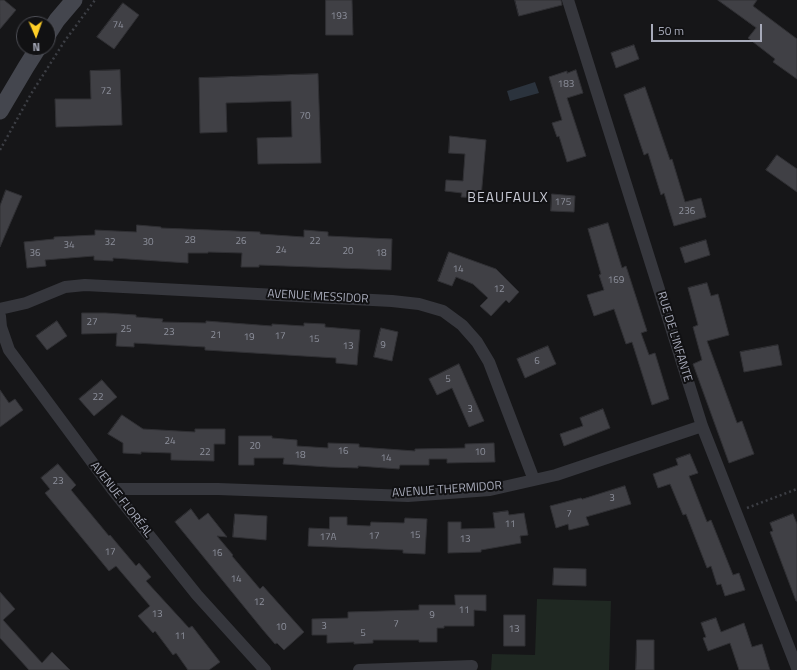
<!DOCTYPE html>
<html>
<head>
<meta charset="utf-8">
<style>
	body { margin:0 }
	#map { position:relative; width:797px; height:670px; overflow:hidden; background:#161618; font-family:"Titillium Web",sans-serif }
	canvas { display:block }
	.north { position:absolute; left:16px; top:16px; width:40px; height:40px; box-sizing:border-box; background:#111113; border:1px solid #4d4e55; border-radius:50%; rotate:178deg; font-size:11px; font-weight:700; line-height:16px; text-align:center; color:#a7aab9 }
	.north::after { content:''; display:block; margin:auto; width:14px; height:18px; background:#ffcf27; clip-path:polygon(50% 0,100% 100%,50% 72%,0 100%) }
	.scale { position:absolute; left:651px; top:24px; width:111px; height:18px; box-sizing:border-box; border:2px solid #a7aab9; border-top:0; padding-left:5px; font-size:12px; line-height:14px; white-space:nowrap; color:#a7aab9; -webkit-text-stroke:3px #111113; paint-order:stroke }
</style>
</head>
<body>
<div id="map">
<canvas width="797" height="670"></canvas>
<div class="north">N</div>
<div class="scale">50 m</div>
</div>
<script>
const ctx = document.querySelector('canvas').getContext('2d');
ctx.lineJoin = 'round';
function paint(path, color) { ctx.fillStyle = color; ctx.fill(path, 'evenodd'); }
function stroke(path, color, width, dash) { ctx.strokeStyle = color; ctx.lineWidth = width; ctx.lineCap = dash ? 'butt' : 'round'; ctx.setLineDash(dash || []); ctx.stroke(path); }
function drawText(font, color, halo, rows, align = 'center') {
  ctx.font = font + ' "Titillium Web",sans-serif'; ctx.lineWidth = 4; ctx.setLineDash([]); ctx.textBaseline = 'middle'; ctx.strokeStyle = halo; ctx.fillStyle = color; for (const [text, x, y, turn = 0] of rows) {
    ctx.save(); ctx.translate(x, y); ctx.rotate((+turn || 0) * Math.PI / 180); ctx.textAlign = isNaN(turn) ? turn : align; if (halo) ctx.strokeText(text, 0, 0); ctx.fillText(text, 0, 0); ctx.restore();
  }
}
paint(new Path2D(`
	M537,599l74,2 -2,69h-118l1,-16 43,1z`), '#1f2822');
paint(new Path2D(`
	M535,82l4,11 -29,8 -3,-10z`), '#2b333d');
const building = new Path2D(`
	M0,0h4l12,10 -16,19z
	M326,0h26l1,35h-27z
	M515,0h46l1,5 -43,11z
	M718,0h39l-4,6 44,33v40l-24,-17 2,-3 -27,-21 8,-10z
	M123,3l16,12 -25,34 -17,-12z
	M634,45l5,14 -23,9 -5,-15z
	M120,70l2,55 -66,2 -1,-28h36l-1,-28z
	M576,70l7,23 -16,5 19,58 -19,6 -8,-26 -2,1 -5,-14 10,-3 -13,-43 18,-6v2z
	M318,74l3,89 -63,1 -1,-26 35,-1 -1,-36 -65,2 1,29 -27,1 -1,-55z
	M645,87l25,73 2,-1 13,43 16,-4 5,19 -32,9 -10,-33 -3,2 -13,-42 -4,2 -20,-60z
	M450,136l36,4 -5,58 -20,-1 1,-4 -17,-2 1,-11 17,1 2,-27 -16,-1z
	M777,155l20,14v23l-31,-22z
	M6,190l16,6 -22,51v-41z
	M552,194l23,2 -1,16 -23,-1z
	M608,223l14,45 4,-2 21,65 -6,2 8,22 6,-2 14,46 -17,6 -20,-63 -6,2 -12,-35 -20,7 -7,-21 17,-5 -5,-15 2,-1 -13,-45z
	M137,225l24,2v1l99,4v2l44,3v-7l24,2v4l64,3 -1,31 -132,-5v2h-18l1,-14 -34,-1v1h-20v10l-75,-5v3l-19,-1v-4l-49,4 1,6 -19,2 -3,-26 30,-3v-2l41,-2v-5l41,2z
	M706,240l4,15 -25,8 -5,-15z
	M449,252l47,17 23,23 -10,11 -3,-3 -15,16 -11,-10 8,-8 -15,-14 -17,-7 -4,9 -14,-5z
	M707,283l4,13 7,-2 11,41 -22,6 30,82 5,-2 12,33 -25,9 -36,-99 9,-4 -9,-33 5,-2 -10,-37z
	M82,313h24l30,2v2l27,2 -1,3 44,1v-2l66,5v-2l32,2v-3l21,1v3l35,3 -3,35 -21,-2v-5l-131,-8v-3l-71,-4v4l-18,-1 1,-13 -35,1z
	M57,321l10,15 -20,14 -11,-14z
	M381,328l17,4 -6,29 -18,-4z
	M778,345l4,20 -38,7 -4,-20z
	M548,346l8,18 -31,14 -8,-19z
	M459,364l25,57 -15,6 -17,-39 -15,7 -8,-16z
	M102,380l15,17 -23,19 -15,-17z
	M0,390l9,13 6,-4 8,11 -23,17z
	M603,409l7,19 -46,18 -4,-12 23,-8 -3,-8z
	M122,415l21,14 52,3v-3h30v15h-11v17l-43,-1v-7l-30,-1v2l-18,-1v-10l-15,-9z
	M239,436h33v2l25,2v6l31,2v-5l31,1v3l56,4v-2l50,-1v-4l29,-1 1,19 -48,1v-4h-18v6h-29l-1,4 -41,-3v2l-30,-1 -45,-3 1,-6h-30v7h-15z
	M690,454l8,19 -9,3 18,46 4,-2 22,55 6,-2 6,17 -20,6 -4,-12 -4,1 -6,-19 -4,2 -21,-54 -3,1 -13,-31 -12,4 -5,-14 25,-9 -2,-6z
	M58,464l18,21 -5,5 38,46 1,-1 26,31 3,-3 12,14 -5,4 43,47 3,-2 28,36 -11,8h-21l-12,-17 -3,2 -18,-24 -2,2 -15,-17 12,-10 -34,-40 -7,5 -64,-78 5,-4 -9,-11z
	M625,486l6,18 -45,13 3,8 -20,5 -1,-6 -12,4 -6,-22 31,-8 1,1z
	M191,509l8,11 9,-7 19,24 -10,-1 16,19 -1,1 28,33 3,-3 41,46 -20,18 -7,-7 -2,1 -12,-14 -88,-108z
	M508,511l1,4 15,-2 4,22 -8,1 1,7 -40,7v2l-33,1v-31h13v7l34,-1 -2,-15z
	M235,514l32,2 -1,24 -33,-3z
	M793,514l4,10v77h-1l-26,-69 3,-1 -3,-8z
	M330,517h17v8l23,1 1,-4 33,1 1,-5 22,1 -2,35 -22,-1v-3l-95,-4 1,-18 20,1z
	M554,568l32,1v17l-33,-1z
	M0,592l15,17 -12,11 39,43 10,-11 18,18h-41l-29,-32z
	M455,595h31v16l-12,-1v16h-30v2h-7v14h-18v-2h-46v3l-19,1v-2l-27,1v-8h-15v-16l36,-1v-6l71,-2v-5h36z
	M504,615h21v31h-21z
	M716,618l5,14 23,-9 8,24 10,-3 8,26h-31l-9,-27 -22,8 -5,-13 3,-1 -5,-14z
	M637,640h17v30h-18z`);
paint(building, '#404045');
stroke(building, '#303034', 1);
stroke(new Path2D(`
	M0,150l31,-56 33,-52 31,-42
	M747,508l50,-19`), '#3c3e44', 2.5, [2, 3]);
stroke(new Path2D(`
	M568,0l134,426 95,242
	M0,309l26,-6 39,-16 20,-2 307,16 27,3 24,7 19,14 15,17 12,20 45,118
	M0,316l1,11 8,23 103,139 85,106 68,75
	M112,489h106l190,7 82,-6 66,-15 146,-49
	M359,670l113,-4`), '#36373d', 12);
stroke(new Path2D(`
	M48,34l9,-14 17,-20
	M0,111l26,-44 12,-19`), '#44464e', 17);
drawText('10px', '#8d909c', null, [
	["193",339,17],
	["74",118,26],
	["183",566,85],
	["72",106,92],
	["70",305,117],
	["175",563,203],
	["236",687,212],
	["28",190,241],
	["26",241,242],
	["22",315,242],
	["32",110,243],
	["30",148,243],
	["34",69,246],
	["24",281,251],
	["20",348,252],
	["36",35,254],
	["18",381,254],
	["14",458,270],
	["169",616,281],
	["12",499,290],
	["27",92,323],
	["25",126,330],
	["23",169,333],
	["21",216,336],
	["17",280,337],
	["19",249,338],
	["15",314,340],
	["9",383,346],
	["13",348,347],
	["6",537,362],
	["5",448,380],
	["22",98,398],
	["3",470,410],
	["24",170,442],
	["20",255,447],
	["16",343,452],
	["22",205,453],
	["10",480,453],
	["18",300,456],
	["14",386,459],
	["23",58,482],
	["3",612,499],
	["7",569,515],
	["11",510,525],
	["15",415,536],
	["17",374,537],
	["17A",328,538],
	["13",465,540],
	["17",110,553],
	["16",217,554],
	["14",236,580],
	["12",259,603],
	["11",464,611],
	["13",157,615],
	["9",432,616],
	["7",396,625],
	["3",324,627],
	["10",281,628],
	["13",514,630],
	["5",363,634],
	["11",180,637]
]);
drawText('12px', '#a7aab9', '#111113', [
	["AVENUE MESSIDOR",318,297,3],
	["RUE DE L'INFANTE",674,337,73],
	["AVENUE THERMIDOR",447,490,-4],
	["AVENUE FLORÉAL",121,500,52]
]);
ctx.letterSpacing = '1px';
drawText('14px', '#c8cad5', '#111113', [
	["BEAUFAULX",508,199]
]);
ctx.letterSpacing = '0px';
</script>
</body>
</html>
